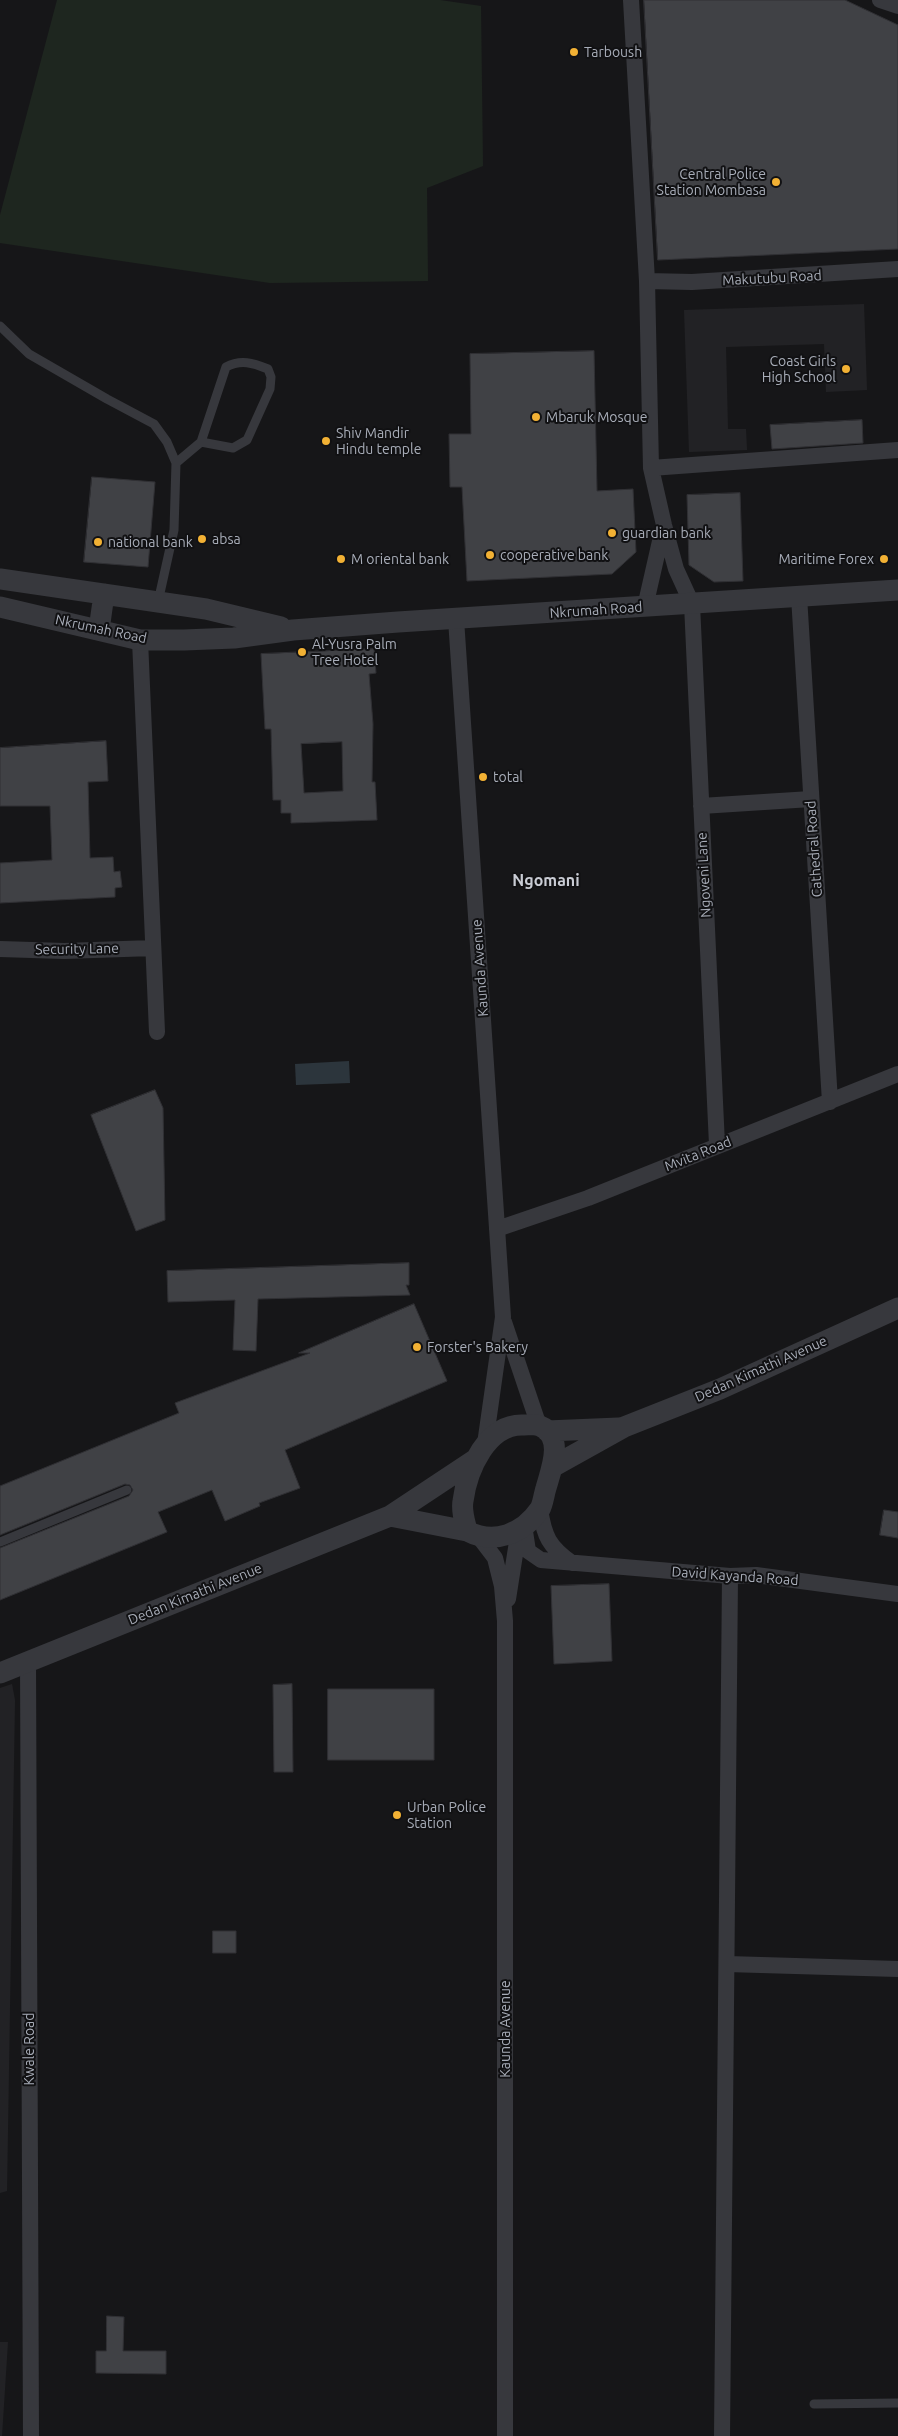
<!DOCTYPE html>
<html>
<head>
<meta charset="utf-8">
<style>
	body { margin:0 }
	canvas { display:block; background:#161618 }
</style>
</head>
<body>
<canvas width="898" height="2436"></canvas>
<script>
const ctx = document.querySelector('canvas').getContext('2d');
ctx.lineJoin = 'round';
function paint(path, color) { ctx.fillStyle = color; ctx.fill(path, 'evenodd'); }
function stroke(path, color, width, dash) { ctx.strokeStyle = color; ctx.lineWidth = width; ctx.lineCap = dash ? 'butt' : 'round'; ctx.setLineDash(dash || []); ctx.stroke(path); }
function drawText(font, color, halo, rows, align = 'center') {
  ctx.font = font + ' Ubuntu,sans-serif'; ctx.lineWidth = 4; ctx.setLineDash([]); ctx.textBaseline = 'middle'; ctx.strokeStyle = halo; ctx.fillStyle = color; for (const [text, x, y, turn = 0] of rows) {
    ctx.save(); ctx.translate(x, y); ctx.rotate((+turn || 0) * Math.PI / 180); ctx.textAlign = isNaN(turn) ? turn : align; if (halo) ctx.strokeText(text, 0, 0); ctx.fillText(text, 0, 0); ctx.restore();
  }
}
paint(new Path2D(`
	M864,304l3,86 -41,2 -2,-48 -98,3 2,82h18l1,21 -58,2 -5,-142z
	M12,1684l3,16 -8,491 -7,2v-505z
	M0,2342h8l-6,94h-2z`), '#222225');
paint(new Path2D(`
	M57,0h383l41,6 2,160 -56,22 1,93 -158,2 -270,-40v-28z`), '#1e261f');
paint(new Path2D(`
	M349,1061l1,22 -54,2 -1,-21z`), '#2c353c');
const building = new Path2D(`
	M644,0h201l53,25v224l-240,11z
	M594,351l3,140 36,-2 3,63 -24,22 -145,7 -5,-94h-12l-1,-53h22l-1,-80z
	M862,420l1,23 -91,6 -2,-24z
	M92,477l63,5 -7,85 -64,-5z
	M740,493l3,88 -29,1 -25,-17 -2,-70z
	M374,649l2,24 -7,1 4,50 -1,58h3l2,38 -86,3v-10h-10v-13h-8l-2,-71h-6l-4,-75zM342,742l1,49 -39,2 -3,-49z
	M106,741l2,40 -20,1 2,76 23,-1 1,15 6,-1 2,16 -7,1v9l-115,6v-40l52,-3 -2,-54h-50v-58z
	M155,1090l8,18 2,112 -29,11 -45,-116z
	M409,1263v22h-3l4,10 -152,4 -2,52 -23,-1 2,-50 -67,2 -1,-31z
	M414,1304l33,77 -162,69 15,38 -41,15 1,3 -35,15 -13,-31 -54,22 9,20 -167,68v-52l129,-52 4,-6 -3,-5 -5,-1 -125,51v-49l179,-73 -4,-10 135,-50h-11z
	M884,1510l14,2v26l-18,-3z
	M609,1584l3,77 -58,3 -3,-78z
	M292,1684l1,88h-19l-1,-87z
	M328,1689h106v71h-106z
	M213,1931h23v22h-23z
	M107,2316l17,1 -1,34h43v23l-70,-1v-22h10z`);
paint(building, '#404145');
stroke(building, '#303034', 1);
stroke(new Path2D(`
	M0,326l29,28 78,45 47,25 13,18 9,21 -2,67 -16,72
	M176,463l25,-21 25,-75c15,-8 27,-4 42,2l3,8 -1,12 -23,51 -14,8 -32,-6
	M0,1542l127,-52
	M814,2404l84,-1`), '#37383d', 9);
stroke(new Path2D(`
	M631,0l16,281 4,187 13,57 12,44 16,35 25,541
	M880,0l18,6
	M647,281l45,1 206,-13
	M651,468l247,-18
	M799,596l31,506
	M645,607l18,-79
	M456,619l47,698 -18,127
	M140,640l17,392
	M701,806l110,-7
	M0,949l64,2 89,-3
	M497,1229l91,-31 310,-124
	M504,1322l35,104
	M540,1509c4,27 9,38 32,54
	M524,1525l4,26 13,9 189,16 26,-1 142,19
	M479,1537l16,21 7,28 3,35v815
	M508,1599l11,-70
	M28,1661l3,775
	M727,1964l171,5
	M722,2436l8,-860`), '#37383d', 16);
stroke(new Path2D(`
	M0,579l206,30 75,18
	M0,607l140,33h44l50,-2 59,-8 105,-8 500,-32
	M99,630l5,-36
	M547,1431l72,-3
	M554,1466l70,-39 96,-38 178,-81
	M390,1516l77,15c27,14 56,3 73,-22 3,-5 4,-15 6,-21 5,-18 19,-52 -6,-62 -4,-2 -11,-1 -16,-1 -37,-2 -57,45 -61,76 -2,10 2,21 4,30
	M0,1673l390,-157 86,-57`), '#37383d', 21);
for (const [x, y, r, color] of [
	[574,52,5,"#f2b134"],
	[776,182,5,"#f2b134"],
	[846,369,5,"#f2b134"],
	[536,417,5,"#f2b134"],
	[326,441,5,"#f2b134"],
	[612,533,5,"#f2b134"],
	[202,539,5,"#f2b134"],
	[98,542,5,"#f2b134"],
	[490,555,5,"#f2b134"],
	[341,559,5,"#f2b134"],
	[884,559,5,"#f2b134"],
	[302,652,5,"#f2b134"],
	[483,777,5,"#f2b134"],
	[417,1347,5,"#f2b134"],
	[397,1815,5,"#f2b134"]
]) { const dot = new Path2D(); dot.arc(x, y, r, 0, 2 * Math.PI); ctx.fillStyle = color; ctx.fill(dot); stroke(dot, '#111113', 2); }
drawText('14px', '#a8adb8', '#111113', [
	["Tarboush",584,52],
	["Central Police",766,174,"right"],
	["Station Mombasa",766,190,"right"],
	["Coast Girls",836,361,"right"],
	["High School",836,377,"right"],
	["Mbaruk Mosque",546,417],
	["Shiv Mandir",336,433],
	["Hindu temple",336,449],
	["guardian bank",622,533],
	["absa",212,539],
	["national bank",108,542],
	["cooperative bank",500,555],
	["M oriental bank",351,559],
	["Maritime Forex",874,559,"right"],
	["Al-Yusra Palm",312,644],
	["Tree Hotel",312,660],
	["total",493,777],
	["Forster's Bakery",427,1347],
	["Urban Police",407,1807],
	["Station",407,1823]
], 'left');
drawText('14px', '#a8adb8', '#111113', [
	["Makutubu Road",772,278,-3],
	["Nkrumah Road",596,610,-4],
	["Nkrumah Road",101,629,12],
	["Cathedral Road",814,849,-94],
	["Ngoveni Lane",704,875,-93],
	["Security Lane",77,949,-1],
	["Kaunda Avenue",480,968,-94],
	["Mvita Road",698,1154,-22],
	["Dedan Kimathi Avenue",761,1369,-24],
	["David Kayanda Road",735,1576,4],
	["Dedan Kimathi Avenue",195,1594,-22],
	["Kaunda Avenue",505,2029,-90],
	["Kwale Road",29,2049,-90]
]);
drawText('bold 16px', '#c9ccd4', '#111113', [
	["Ngomani",546,881]
]);
</script>
</body>
</html>
